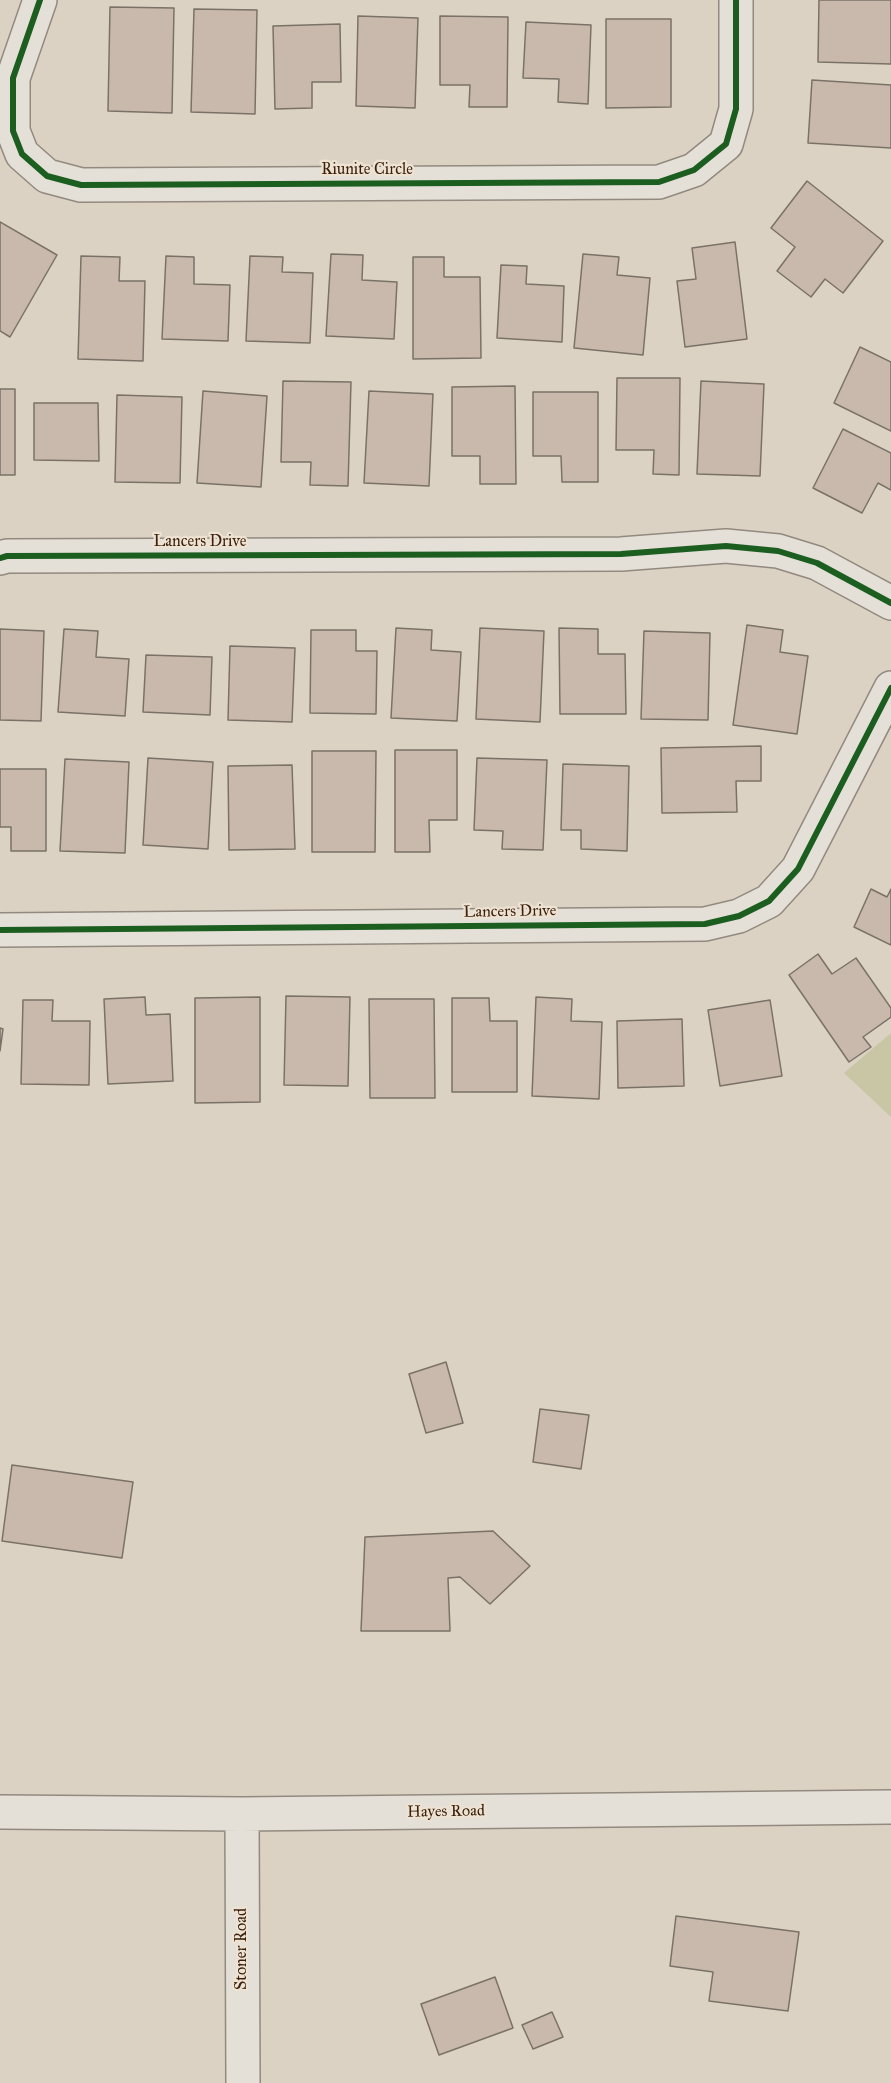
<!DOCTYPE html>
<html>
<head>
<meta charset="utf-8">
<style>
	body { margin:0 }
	canvas { display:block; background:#dbd2c3 }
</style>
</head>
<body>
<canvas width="891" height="2083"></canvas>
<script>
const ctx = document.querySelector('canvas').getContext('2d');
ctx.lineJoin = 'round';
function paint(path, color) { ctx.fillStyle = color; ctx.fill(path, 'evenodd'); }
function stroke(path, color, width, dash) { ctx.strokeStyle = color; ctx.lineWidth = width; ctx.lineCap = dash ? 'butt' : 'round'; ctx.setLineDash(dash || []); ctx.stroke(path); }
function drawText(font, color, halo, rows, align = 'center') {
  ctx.font = font + ' "IM FELL Great Primer",serif'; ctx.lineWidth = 4.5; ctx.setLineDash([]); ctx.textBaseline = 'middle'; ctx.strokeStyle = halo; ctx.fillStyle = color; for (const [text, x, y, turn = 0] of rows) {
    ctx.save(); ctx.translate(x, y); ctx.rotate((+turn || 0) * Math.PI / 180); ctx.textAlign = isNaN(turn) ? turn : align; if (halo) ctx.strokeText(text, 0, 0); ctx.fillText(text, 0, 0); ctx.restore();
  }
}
paint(new Path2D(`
	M891,1033v84l-47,-44z`), '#c8c6a5');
const building = new Path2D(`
	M819,0h72v64l-73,-2z
	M110,7l64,1 -2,105 -64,-2z
	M194,9l63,1 -2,104 -64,-2z
	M358,16l60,2 -3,90 -59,-2z
	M440,16l68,1 -1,90h-38l1,-22h-30z
	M606,19h65v88l-65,1z
	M526,22l65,3 -3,79 -30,-2 1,-23 -36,-1z
	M340,24l1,58h-29v26l-37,1 -2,-83z
	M812,80l79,5v63l-83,-5z
	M807,181l76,60 -40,52 -18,-14 -14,18 -34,-26 18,-24 -24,-19z
	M0,222l57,33 -47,82 -10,-6z
	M735,242l12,97 -62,8 -8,-66 19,-2 -4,-31z
	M331,254l32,1 -1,25 35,2 -3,57 -68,-3z
	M583,254l36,3 -2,18 33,3 -7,77 -69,-7z
	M81,256l39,1 -1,24h26l-2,80 -65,-2z
	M166,256l28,1v27l36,1 -2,56 -66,-2z
	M250,256l33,1 -1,15 31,1 -3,70 -64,-2z
	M413,257h31v20h36l1,81 -68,1z
	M501,265l26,1 -1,18 38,2 -2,56 -65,-4z
	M860,347l31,15v69l-57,-28z
	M617,378h63l-1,97 -26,-1 1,-24h-38z
	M283,381l68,1 -3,104 -38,-1 1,-23h-30z
	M701,381l63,3 -4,92 -63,-2z
	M515,386l1,98h-36v-28h-28v-69z
	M0,389h15v86h-15z
	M203,391l64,5 -6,91 -64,-4z
	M369,391l64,3 -4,92 -65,-3z
	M533,392h65v90h-36l-1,-26h-28z
	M117,395l65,2 -2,86 -65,-1z
	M34,403h64l1,58 -65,-1z
	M843,429l48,24v37l-13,-7 -16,30 -49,-25z
	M747,625l36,5 -3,22 28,4 -11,78 -64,-9z
	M396,628l36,2 -1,20 30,2 -4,69 -66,-3z
	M480,628l64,3 -4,91 -64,-3z
	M559,628l39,1v25h27l1,60h-66z
	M0,629l44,2 -3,90 -41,-1z
	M64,629l34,2 -2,26 33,2 -4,57 -67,-4z
	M311,630h45v21h21l-1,63 -66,-1z
	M644,631l66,2 -2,87 -67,-1z
	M230,646l65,2 -3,74 -64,-2z
	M146,655l66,2 -2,58 -67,-3z
	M761,746v35h-25l1,31 -75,1 -1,-65z
	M395,750h62v70h-28l1,32h-35z
	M312,751h64l-1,101h-63z
	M148,758l65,4 -5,87 -65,-4z
	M477,758l70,2 -4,90 -41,-1 1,-18 -29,-1z
	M65,759l64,3 -4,91 -65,-2z
	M563,764l66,2 -2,85 -46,-2v-19h-20z
	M292,765l3,84 -66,1 -1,-84z
	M0,769h46v82h-35v-24h-11z
	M871,889l16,8 4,-8v56l-37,-18z
	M818,954l14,20 24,-16 35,50v9l-28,20 8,10 -22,15 -60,-87z
	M286,996l64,1 -2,89 -64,-1z
	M145,997l1,18 24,-1 3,67 -65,3 -4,-85z
	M260,997v105l-65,1v-105z
	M536,997l36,2 -1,22 31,1 -3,77 -67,-3z
	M452,998h37l1,23h27v71h-65z
	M369,999h65l1,99h-65z
	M23,1000h30l-1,21h38l-1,64 -68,-1z
	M770,1000l12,76 -62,10 -12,-76z
	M682,1019l2,67 -66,2 -1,-67z
	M0,1028l3,1 -3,22z
	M446,1362l17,61 -37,10 -17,-59z
	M540,1409l49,6 -8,54 -48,-7z
	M12,1465l121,17 -11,76 -120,-17z
	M493,1531l37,35 -40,38 -30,-27 -12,1 2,53h-89l4,-94z
	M676,1916l123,16 -11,79 -79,-10 4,-29 -43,-6z
	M495,1977l18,51 -74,27 -18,-51z
	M552,2012l11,25 -30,12 -11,-24z`);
paint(building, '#c9b9ac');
stroke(building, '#7b7267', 1.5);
const minor = new Path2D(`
	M40,0l-27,78v53l9,23 25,22 34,9 578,-3 35,-12 32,-26 10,-35v-109
	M0,558l7,-2 614,-2 105,-8 52,5 39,12 74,40
	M0,930l705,-6 34,-8 30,-15 29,-32 93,-181
	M0,1812l242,2 649,-7
	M242,1814l1,269`);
stroke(minor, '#928a7f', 36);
stroke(minor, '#e4dfd7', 33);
stroke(new Path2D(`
	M40,0l-27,78v53l9,23 25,22 34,9 578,-3 35,-12 32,-26 10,-35v-109
	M0,558l7,-2 614,-2 105,-8 52,5 39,12 74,40
	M0,930l705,-6 34,-8 30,-15 29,-32 93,-181`), '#1b5e20', 6);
drawText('16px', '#3b210d', '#eee3d2', [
	["Riunite Circle",367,170],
	["Lancers Drive",200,542],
	["Lancers Drive",510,912,-1],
	["Hayes Road",446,1812,-1],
	["Stoner Road",242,1949,-90]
]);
</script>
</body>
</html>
